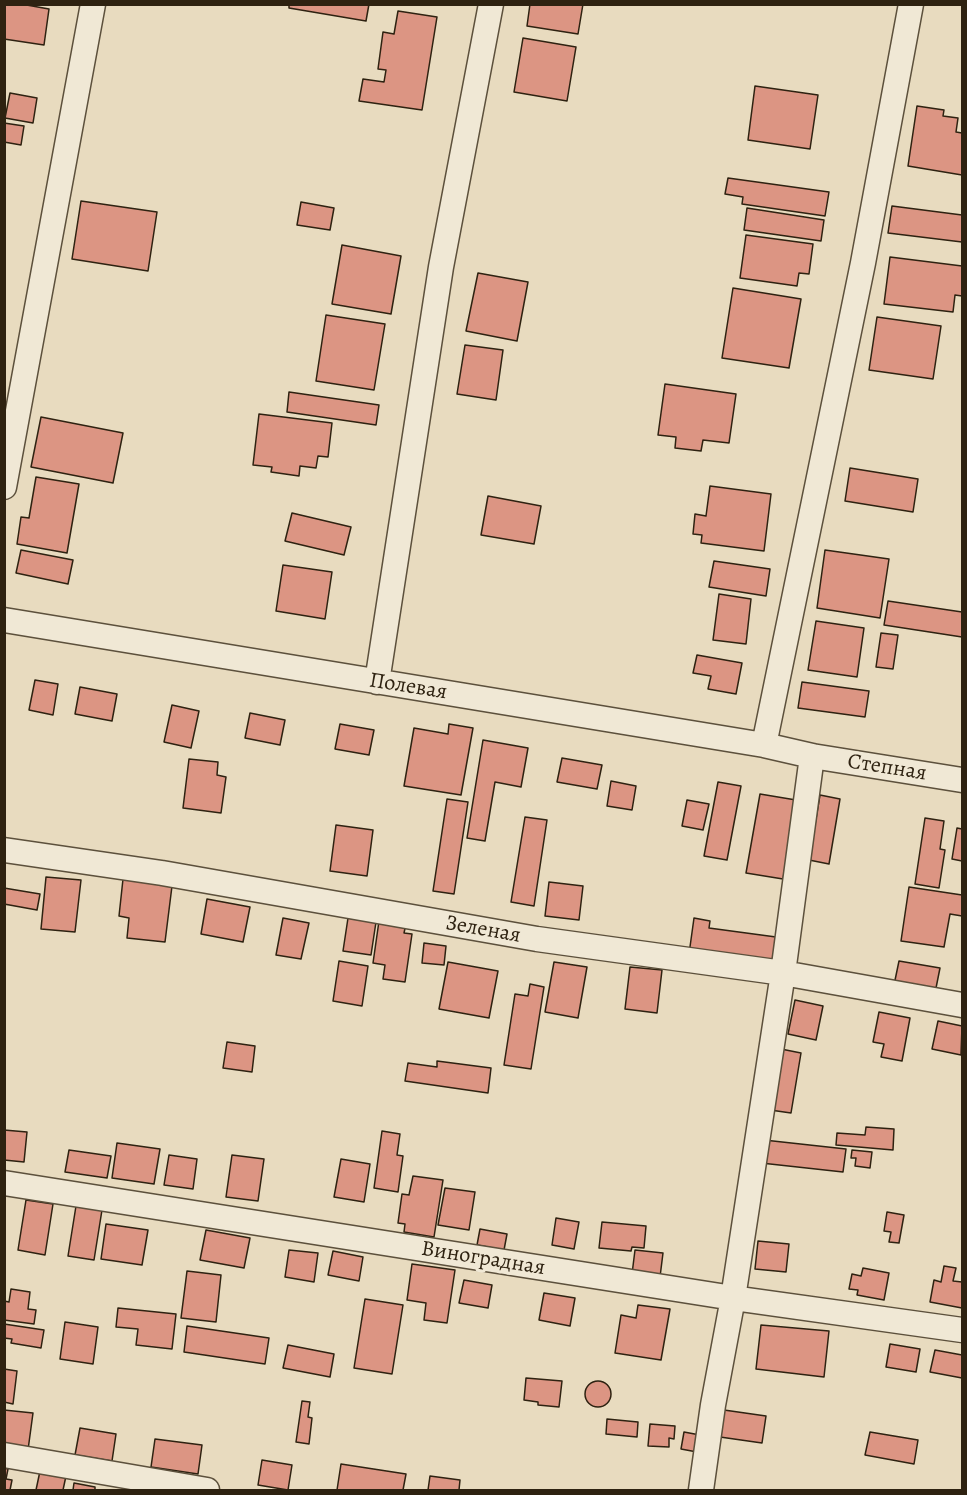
<!DOCTYPE html>
<html>
<head>
<meta charset="utf-8">
<style>
	body { margin:0 }
	#map { position:relative; width:967px; height:1495px; overflow:hidden; background:#e8dbbf; font-family:Alegreya,serif }
	canvas { display:block }
	.frame { position:absolute; inset:0; border:6px solid #2e2211; pointer-events:none }
</style>
</head>
<body>
<div id="map">
<canvas width="967" height="1495"></canvas>
<div class="frame"></div>
</div>
<script>
const ctx = document.querySelector('canvas').getContext('2d');
ctx.lineJoin = 'round';
function paint(path, color) { ctx.fillStyle = color; ctx.fill(path, 'evenodd'); }
function stroke(path, color, width, dash) { ctx.strokeStyle = color; ctx.lineWidth = width; ctx.lineCap = dash ? 'butt' : 'round'; ctx.setLineDash(dash || []); ctx.stroke(path); }
function drawText(font, color, halo, rows, align = 'center') {
  ctx.font = font + ' Alegreya,serif'; ctx.lineWidth = 6; ctx.setLineDash([]); ctx.textBaseline = 'middle'; ctx.strokeStyle = halo; ctx.fillStyle = color; for (const [text, x, y, turn = 0] of rows) {
    ctx.save(); ctx.translate(x, y); ctx.rotate((+turn || 0) * Math.PI / 180); ctx.textAlign = isNaN(turn) ? turn : align; if (halo) ctx.strokeText(text, 0, 0); ctx.fillText(text, 0, 0); ctx.restore();
  }
}
const building = new Path2D(`
	M4,4h17l28,5 -5,36 -40,-6z
	M289,4h80l-3,17 -77,-13z
	M530,4h53l-5,30 -51,-8z
	M398,11l39,6 -15,93 -63,-9 4,-22 21,3 2,-12 -8,-1 5,-37 11,2z
	M523,38l53,9 -9,54 -53,-9z
	M755,86l63,9 -8,54 -62,-9z
	M10,93l27,5 -4,25 -28,-5z
	M917,106l27,4 -1,6 15,2 -2,14 6,1v42l-54,-9z
	M4,123l20,3 -3,19 -17,-3z
	M728,178l101,14 -4,24 -83,-12 1,-7 -18,-3z
	M81,201l76,11 -9,59 -76,-12z
	M301,202l33,6 -4,22 -33,-5z
	M892,206l70,9v27l-74,-9z
	M747,208l77,12 -3,21 -77,-11z
	M746,235l67,9 -4,30 -10,-1 -2,13 -57,-8z
	M342,245l59,11 -10,58 -59,-10z
	M890,257l72,9v30l-7,-1 -2,17 -69,-8z
	M478,273l50,9 -11,59 -51,-10z
	M733,288l68,11 -12,69 -67,-10z
	M326,315l59,9 -11,66 -58,-9z
	M877,317l64,9 -8,53 -64,-9z
	M465,345l38,5 -7,50 -39,-6z
	M665,384l71,10 -7,49 -26,-3 -2,11 -26,-3 1,-11 -18,-2z
	M289,392l90,13 -3,20 -89,-13z
	M259,414l73,9 -4,34 -10,-1 -2,12 -16,-2 -1,10 -28,-4 1,-5 -19,-2z
	M41,417l82,16 -10,50 -82,-16z
	M850,468l68,11 -5,33 -68,-11z
	M36,477l43,7 -12,69 -50,-9 4,-27 8,1z
	M710,486l61,8 -7,57 -63,-8 1,-8 -9,-1 2,-20 11,2z
	M488,496l53,10 -7,38 -53,-9z
	M292,513l59,14 -7,28 -59,-14z
	M21,550l52,10 -5,24 -52,-11z
	M825,550l64,9 -9,59 -63,-10z
	M714,561l56,8 -4,27 -57,-9z
	M283,565l49,7 -7,47 -49,-8z
	M719,594l32,5 -5,45 -33,-4z
	M888,601l74,11v25l-78,-12z
	M816,621l48,7 -7,49 -49,-7z
	M881,633l17,2 -5,34 -17,-2z
	M697,655l45,8 -6,31 -28,-5 3,-13 -18,-3z
	M35,680l23,4 -5,31 -24,-5z
	M802,682l67,9 -4,26 -67,-9z
	M80,687l37,7 -5,27 -37,-7z
	M172,705l27,6 -8,37 -27,-6z
	M250,713l35,7 -5,25 -35,-7z
	M340,724l34,6 -5,25 -34,-6z
	M449,724l24,4 -12,67 -57,-9 10,-58 34,6z
	M483,740l45,8 -7,39 -26,-5 -10,59 -18,-3z
	M562,758l40,7 -5,24 -40,-7z
	M189,759l29,3 -1,13 9,2 -5,36 -38,-5z
	M611,781l25,5 -4,24 -25,-4z
	M718,782l23,4 -14,74 -23,-4z
	M760,794l36,6 -13,79 -37,-6z
	M820,795l20,4 -11,65 -20,-4z
	M447,799l21,3 -14,92 -21,-3z
	M687,800l22,4 -6,26 -21,-4z
	M525,817l22,3 -13,86 -23,-4z
	M925,818l19,3 -4,28 5,1 -6,38 -24,-4z
	M336,825l37,5 -6,46 -37,-5z
	M957,828l5,1v32l-10,-2z
	M46,877l35,3 -6,52 -34,-3z
	M123,879l49,7 -7,56 -38,-4 2,-20 -10,-2z
	M549,882l34,4 -4,34 -34,-4z
	M909,887l53,8v21l-12,-2 -6,33 -43,-6z
	M4,888l36,6 -3,16 -33,-6z
	M207,899l43,8 -7,35 -42,-8z
	M283,918l26,5 -8,36 -25,-4z
	M348,918l28,4 -5,33 -28,-4z
	M694,918l16,3 -1,7 67,9 -4,29 -83,-12z
	M379,921l27,3 -2,9 8,1 -7,48 -22,-3 2,-14 -12,-2z
	M424,943l22,3 -2,19 -22,-2z
	M339,961l29,5 -6,40 -29,-5z
	M899,961l41,7 -5,25 -41,-8z
	M448,962l50,9 -9,47 -50,-9z
	M554,962l33,5 -9,51 -33,-6z
	M630,967l32,3 -5,43 -32,-4z
	M530,984l14,3 -13,82 -27,-4 11,-71 13,2z
	M795,1000l28,6 -7,34 -28,-6z
	M879,1012l31,6 -8,43 -21,-4 3,-13 -11,-2z
	M938,1021l24,5 -1,29 -29,-6z
	M227,1042l28,4 -3,26 -29,-4z
	M781,1049l20,4 -10,60 -21,-3z
	M437,1061l54,7 -3,25 -83,-12 3,-18 29,4z
	M866,1127l28,2 -1,21 -57,-5 1,-12 28,2z
	M4,1130l23,2 -3,30 -20,-2z
	M382,1131l18,3 -3,21 6,1 -5,36 -24,-4z
	M764,1140l82,9 -3,23 -82,-9z
	M117,1143l43,6 -6,35 -42,-6z
	M69,1150l42,6 -4,22 -42,-6z
	M852,1150l20,2 -2,16 -15,-2 1,-8h-5z
	M169,1155l28,4 -4,30 -29,-4z
	M232,1155l32,4 -6,42 -32,-4z
	M341,1159l29,5 -6,38 -30,-5z
	M413,1176l30,4 -9,57 -30,-5 1,-8 -7,-1 4,-29 7,1z
	M445,1188l30,4 -6,38 -31,-5z
	M26,1200l27,4 -8,51 -27,-5z
	M76,1206l26,4 -8,50 -26,-4z
	M887,1212l17,3 -5,28 -10,-1 2,-10 -7,-1z
	M556,1218l23,4 -5,27 -22,-4z
	M602,1222l44,4 -2,22 -12,-1 -1,4 -32,-3z
	M106,1224l42,6 -6,35 -41,-6z
	M480,1229l27,5 -3,16 -27,-5z
	M206,1230l44,8 -6,30 -44,-8z
	M758,1241l31,3 -3,28 -31,-3z
	M289,1250l29,3 -4,29 -29,-5z
	M635,1250l28,3 -3,24 -28,-3z
	M333,1251l30,6 -4,24 -31,-6z
	M412,1264l43,6 -8,53 -23,-3 2,-17 -19,-3z
	M944,1266l12,2 -3,13 9,1v26l-32,-6 4,-22 7,2z
	M863,1268l26,5 -5,27 -27,-5 1,-5 -9,-1 3,-15 9,2z
	M187,1271l34,4 -5,47 -35,-4z
	M464,1280l28,5 -4,23 -29,-5z
	M11,1289l19,3 -2,17 8,1 -2,14 -30,-4v-19l5,1z
	M544,1293l31,5 -5,28 -31,-6z
	M365,1299l38,6 -11,69 -38,-6z
	M638,1305l32,4 -9,51 -46,-7 6,-38 15,3z
	M118,1308l58,6 -4,35 -36,-4 2,-16 -22,-2z
	M65,1322l33,5 -5,37 -33,-5z
	M4,1324l40,6 -3,18 -30,-5 1,-4 -8,-1z
	M761,1325l68,6 -5,46 -68,-8z
	M187,1326l82,12 -4,26 -81,-12z
	M890,1344l30,5 -4,23 -30,-5z
	M288,1345l46,9 -4,23 -47,-9z
	M935,1350l27,5v23l-32,-6z
	M4,1369l13,2 -4,33 -9,-2z
	M526,1378l36,3 -3,26 -21,-2v-3l-14,-2z
	M585 1394a13 13 0 1 1 26 0a13 13 0 1 1-26 0Z
	M302,1401l8,1 -2,15 4,1 -3,26 -13,-2z
	M4,1410l29,3 -5,37 -24,-3z
	M724,1410l42,6 -4,27 -42,-6z
	M607,1419l31,3 -1,15 -31,-3z
	M650,1424l25,2 -1,13 -5,-1v9l-21,-1z
	M80,1428l36,6 -4,27 -37,-6z
	M684,1432l16,3 -3,17 -16,-3z
	M870,1432l48,8 -4,24 -49,-9z
	M155,1439l47,6 -4,29 -47,-7z
	M262,1460l30,5 -4,25 -30,-5z
	M341,1464l65,10 -3,16h-66z
	M4,1468l4,1 -2,10 6,1 -2,10h-6z
	M40,1471l26,5 -3,14h-27z
	M430,1476l30,4 -1,10h-31z
	M74,1483l21,4v3h-22z`);
paint(building, '#dc9583');
stroke(building, '#2e2211', 1.5);
const minor = new Path2D(`
	M4,487l89,-483
	M4,620l760,125 48,11 150,24
	M377,682l64,-415 50,-263
	M764,745l99,-482 48,-259
	M4,850l158,23 375,66 246,34 179,32
	M4,1183l729,115 229,32
	M4,1455l203,35
	M701,1490l12,-85 20,-107 50,-325 29,-217`);
stroke(minor, '#5c503c', 27);
stroke(minor, '#f0e8d5', 24);
drawText('22px', '#2e2211', '#f0e8d5', [
	["Полевая",408,687,9],
	["Степная",887,768,9],
	["Зеленая",483,930,10],
	["Виноградная",483,1259,9]
]);
</script>
</body>
</html>
